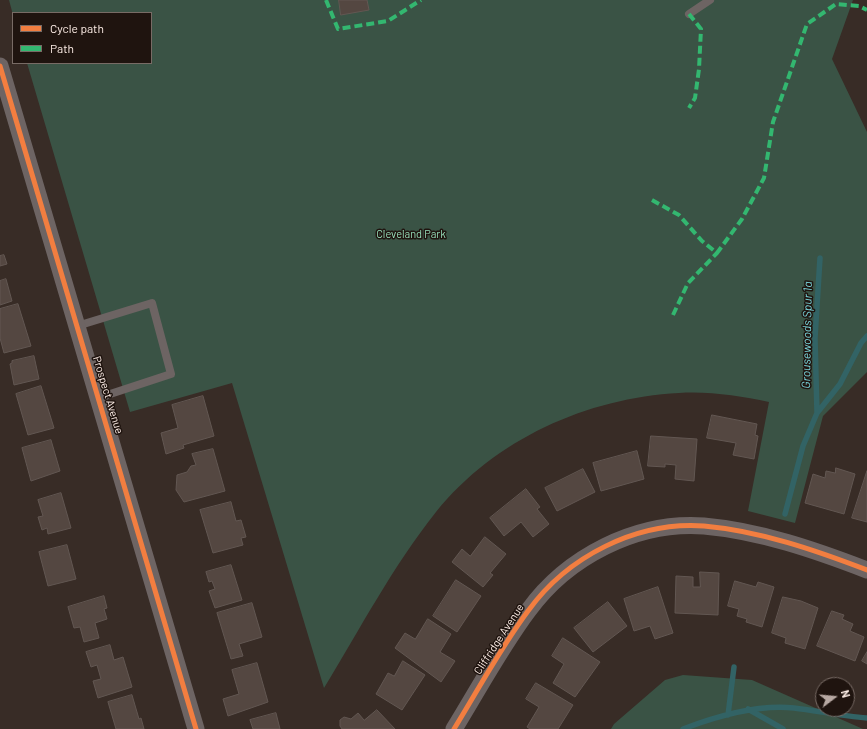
<!DOCTYPE html>
<html>
<head>
<meta charset="utf-8">
<style>
	body { margin:0 }
	#map { position:relative; width:867px; height:729px; overflow:hidden; background:#382c26; font-family:Barlow,sans-serif }
	canvas { display:block }
	.legend { position:absolute; left:12px; top:12px; width:140px; height:52px; box-sizing:border-box; background:#1f140f; border:1px solid #786b65; margin:0; padding:5px 7px; list-style:none; font-size:12px; color:#fdede6 }
	.legend li { display:flex; align-items:center; gap:8px; height:20px }
	.legend b { width:20px; border:1px solid #786b65 }
	.north { position:absolute; left:815px; top:677px; width:40px; height:40px; box-sizing:border-box; background:#1f140f; border:1px solid #786b65; border-radius:50%; rotate:74deg; font-size:11px; font-weight:700; line-height:16px; text-align:center; color:#fdede6 }
	.north::after { content:''; display:block; margin:auto; width:14px; height:18px; background:#b8a9a3; clip-path:polygon(50% 0,100% 100%,50% 72%,0 100%) }
</style>
</head>
<body>
<div id="map">
<canvas width="867" height="729"></canvas>
<ul class="legend">
<li><b style="height:5px;background:#f27e40"></b>Cycle path</li>
<li><b style="height:5px;background:#33b770"></b>Path</li>
</ul>
<div class="north">N</div>
</div>
<script>
const ctx = document.querySelector('canvas').getContext('2d');
ctx.lineJoin = 'round';
function paint(path, color) { ctx.fillStyle = color; ctx.fill(path, 'evenodd'); }
function stroke(path, color, width, dash) { ctx.strokeStyle = color; ctx.lineWidth = width; ctx.lineCap = dash ? 'butt' : 'round'; ctx.setLineDash(dash || []); ctx.stroke(path); }
function drawText(font, color, halo, rows, align = 'center') {
  ctx.font = font + ' Barlow,sans-serif'; ctx.lineWidth = 3; ctx.setLineDash([]); ctx.textBaseline = 'middle'; ctx.strokeStyle = halo; ctx.fillStyle = color; for (const [text, x, y, turn = 0] of rows) {
    ctx.save(); ctx.translate(x, y); ctx.rotate((+turn || 0) * Math.PI / 180); ctx.textAlign = isNaN(turn) ? turn : align; if (halo) ctx.strokeText(text, 0, 0); ctx.fillText(text, 0, 0); ctx.restore();
  }
}
paint(new Path2D(`
	M9,0h844l-21,59 35,73v240l-44,44 -28,107 -47,-12 21,-109c-29,-6 -60,-11 -90,-9 -92,5 -184,46 -243,119 -43,54 -76,117 -112,176l-92,-305 -102,29 -103,-349h124v-50h-138v2z
	M683,675l69,5 111,49h-252l3,-5 51,-44z`), '#3a5345');
stroke(new Path2D(`
	M817,413l-2,-75 5,-80
	M785,514l18,-68 14,-33 23,-29 21,-41 6,-7
	M748,709l35,20
	M728,715l6,-48
	M683,729c34,-13 74,-25 111,-21 24,3 48,8 73,10`), '#326365', 5.5);
const building = new Path2D(`
	M339,0h28l2,10 -28,5z
	M4,255l3,9 -7,2v-10z
	M6,279l6,22 -12,4v-24z
	M18,304l13,42 -27,7 -4,-15v-29z
	M34,356l5,23 -25,6 -4,-21 2,-1v-2z
	M41,386l13,42 -26,7 -12,-41z
	M203,396l11,40 -31,9 1,3 -18,6 -5,-21 17,-5 -6,-23z
	M712,415l45,9 -2,11 3,1 -4,23 -21,-4 3,-12 -29,-5z
	M651,436l46,3 -3,42 -19,-2 1,-14 -11,-1v3l-17,-1z
	M51,440l9,31 -29,10 -9,-33z
	M213,449l12,42 -41,11 -8,-12 1,-15 10,-3 4,-6 5,-1 -4,-11z
	M637,451l7,28 -43,12 -8,-28z
	M836,468l19,6 -11,40 -39,-11 8,-29 12,4 1,-7 9,2z
	M583,469l12,23 -38,19 -12,-23z
	M867,471v51l-15,-4z
	M526,489l14,18 -3,2 12,15 -16,13 -12,-15 -17,14 -14,-18z
	M61,493l10,35 -23,6 -1,-6 -5,2 -4,-13 5,-1 -5,-16z
	M231,502l5,19 5,-1 5,17 -5,1 2,7 -30,8 -13,-43z
	M485,537l21,17 -16,19 3,2 -10,12 -31,-25 10,-13 8,7z
	M67,545l9,34 -28,7 -9,-34z
	M231,565l11,35 -27,8 -6,-17 6,-2 -3,-8 -3,1 -3,-10z
	M700,572l19,1 -1,42 -43,-2 1,-37 17,1v10h7z
	M456,580l25,16 -24,36 -24,-16z
	M735,581l21,6 2,-5 16,5 -12,40 -16,-5 1,-3 -10,-3 2,-7 -11,-3z
	M658,587l15,46 -18,6 -5,-13 -16,5 -10,-32z
	M104,596l3,12 -3,1 3,10 -12,4 4,15 -15,4 -4,-15 -6,1 -6,-21z
	M783,597l18,4 17,7 -13,41 -20,-6 1,-5 -14,-5z
	M608,602l19,24 -34,26 -19,-24z
	M252,603l10,34 -23,7 4,12 -12,3 -14,-46z
	M832,611l12,4 -2,4 11,5 -3,7 14,6 -9,24 -38,-15z
	M428,619l23,15 -11,18 15,9 -14,21 -46,-34 10,-15 10,6z
	M563,638l37,24 -25,35 -22,-14 11,-19 -12,-8z
	M110,645l4,15 9,-3 9,30 -34,11 -5,-17 8,-2 -4,-14 -6,2 -5,-15z
	M867,652v12l-5,-3z
	M403,661l22,14 -23,35 -26,-16 12,-21 6,3z
	M257,663l11,39 -40,14 -5,-17 16,-5 -7,-24z
	M536,683l37,22 -15,24h-28l-3,-2 12,-20 -13,-8z
	M132,695l7,24 2,-1 3,11h-28l-8,-27z
	M377,710l18,19h-53l-2,-3v-6l4,-3 7,2 7,-6 6,7z
	M276,713l4,16h-27l-3,-9z`);
paint(building, '#544741');
stroke(building, '#625752', 1);
stroke(new Path2D(`
	M689,14l21,-14
	M77,326l75,-23 19,71 -73,24`), '#6d6463', 8);
stroke(new Path2D(`
	M0,66l196,663
	M454,729c24,-39 47,-82 74,-118 39,-54 108,-90 176,-85 56,5 111,24 163,44`), '#6d6463', 17);
stroke(new Path2D(`
	M326,0l12,29 50,-8 33,-21
	M689,14l12,15 -2,40 -4,29 -6,10
	M652,200l27,15 23,26 15,12 25,-34 22,-41 9,-56 34,-98 29,-20 23,2 8,4
	M673,315l15,-32 29,-30`), '#33b770', 4, [8, 4]);
stroke(new Path2D(`
	M0,66l196,663
	M454,729c24,-39 47,-82 74,-118 39,-54 108,-90 176,-85 56,5 111,24 163,44`), '#f27e40', 5);
drawText('11px', '#96deba', '#1f140f', [
	["Cleveland Park",411,234]
]);
drawText('11px', '#fdede6', '#1f140f', [
	["Prospect Avenue",108,395,73],
	["Cliffridge Avenue",499,639,-57]
]);
drawText('italic 12px', '#79d5db', '#1f140f', [
	["Grousewoods Spur 1a",807,335,-89]
]);
</script>
</body>
</html>
